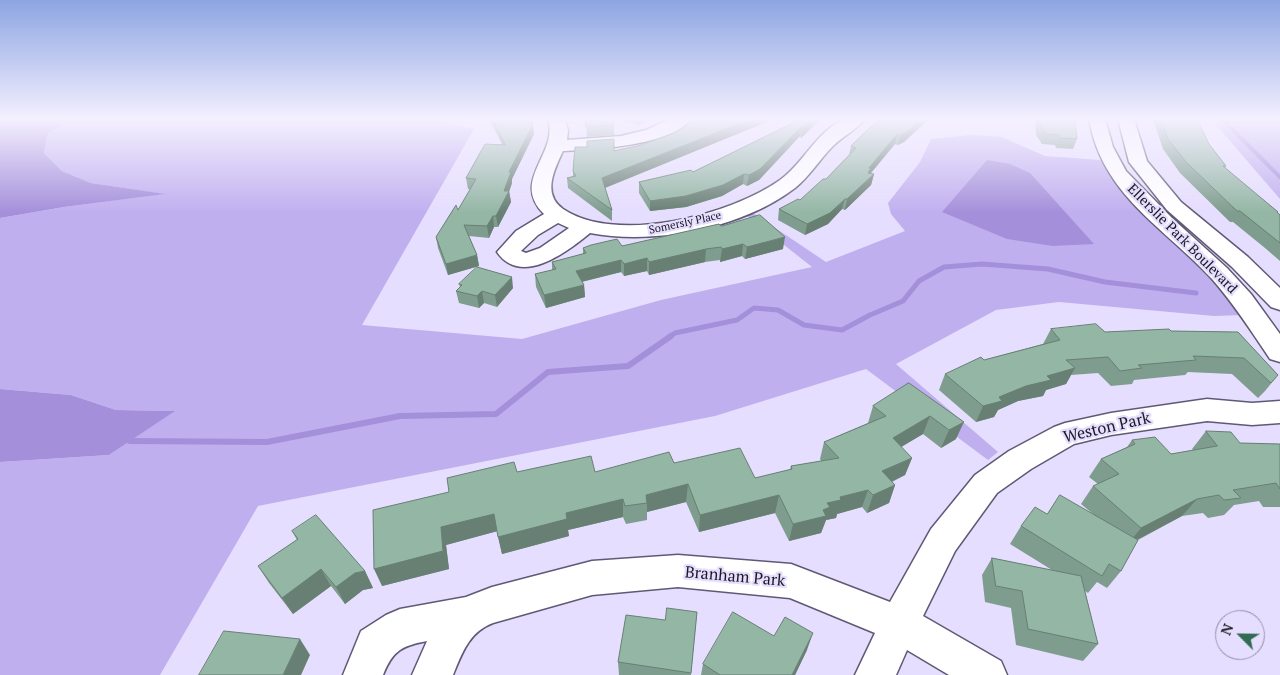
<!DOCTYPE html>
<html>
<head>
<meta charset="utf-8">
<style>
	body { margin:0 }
	#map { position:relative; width:1280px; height:675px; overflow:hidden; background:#e6defe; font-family:"PT Serif",serif }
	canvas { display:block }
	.north { position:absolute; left:1215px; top:610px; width:50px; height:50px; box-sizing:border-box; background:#e6defe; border:1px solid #948ea6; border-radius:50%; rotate:293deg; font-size:14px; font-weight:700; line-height:20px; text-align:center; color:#1a1722 }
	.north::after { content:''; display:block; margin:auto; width:18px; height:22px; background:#326b53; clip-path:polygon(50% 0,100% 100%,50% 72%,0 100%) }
</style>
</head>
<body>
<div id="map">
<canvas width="1280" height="675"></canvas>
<div class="north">N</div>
</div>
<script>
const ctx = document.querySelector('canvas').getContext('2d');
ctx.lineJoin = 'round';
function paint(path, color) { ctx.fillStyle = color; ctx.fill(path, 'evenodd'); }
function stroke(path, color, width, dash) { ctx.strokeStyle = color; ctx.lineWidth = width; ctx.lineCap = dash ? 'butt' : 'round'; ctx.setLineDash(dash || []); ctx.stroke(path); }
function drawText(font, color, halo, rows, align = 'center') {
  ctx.font = font + ' "PT Serif",serif'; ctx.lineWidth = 4.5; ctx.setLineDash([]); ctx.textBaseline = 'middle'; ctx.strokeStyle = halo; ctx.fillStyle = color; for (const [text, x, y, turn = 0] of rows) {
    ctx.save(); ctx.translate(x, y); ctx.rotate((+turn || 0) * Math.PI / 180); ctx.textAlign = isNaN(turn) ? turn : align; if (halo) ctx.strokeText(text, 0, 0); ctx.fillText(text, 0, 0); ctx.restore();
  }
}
paint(new Path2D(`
	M77,119h355l42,10 -112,196 160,14 139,-39 151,-33 -66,-52 7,-2 73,49 79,-31 -14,-17 -3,-11 32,-41 11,-23 40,-4 31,2 43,19 56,4 36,46 58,52 48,57 -29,1 -155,-14 -63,8 -100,54 102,88 -10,8 -122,-91 -151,47 -457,90 -98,169h-160v-213l109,-7 65,-44 -58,-1 -45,-15 -71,-6v-171l64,-11 98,-13 -71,-11 -29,-12 -18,-18 4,-20z
	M1211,119h69v80z`), '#c0afef');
paint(new Path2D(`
	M0,119h77l-29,14 -4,20 18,18 29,12 74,11 -101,13 -64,11z
	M987,160l23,4 20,9 64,71 -41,2 -46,-7 -65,-27z
	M0,389l71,6 45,15 59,1 -66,44 -109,7z`), '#a48fda');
stroke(new Path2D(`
	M1222,119l58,58`), '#a48fda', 4);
stroke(new Path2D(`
	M669,337l6,-4 62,-13 17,-12 24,2 26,15 38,5 28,-15 33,-14 16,-20 25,-14 38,-3 66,5 57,13 91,11`), '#a48fda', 5);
stroke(new Path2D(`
	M130,441l137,1 133,-26 96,-2 52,-42 80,-6 43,-30`), '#a48fda', 6);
const minor = new Path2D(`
	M548,119h16l4,11 -1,10 54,-4 25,-6 24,-11h20c-15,26 -98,31 -127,32 -9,19 -21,43 0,58 54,36 168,6 217,-29 23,-16 36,-48 63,-60 6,-3 16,-1 22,-1 -5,8 -23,18 -32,27 -13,13 -24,31 -38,42 -54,41 -141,57 -205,45 -23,19 -69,54 -93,19l19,-21 28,-17c-34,-34 15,-60 4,-95zM558,223l11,5 -29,20 -14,5 -5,-2 17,-16z
	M1089,119h16l8,28 13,24 47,48 54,49 24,26 29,40v28l-10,-3c-18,-27 -36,-55 -58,-80 -48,-52 -110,-84 -123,-160z
	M1118,119h16l13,42 34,41 67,55 32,31v22l-9,-3 -39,-40 -65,-57 -38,-48z
	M1207,399l45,4 28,-2v22l-28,2 -45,-4 -96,14 -37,9 -43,25 -34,24 -42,58 -32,65 78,45 6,14h-58l-42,-25 -11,25h-41l20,-42 -85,-35 -112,-11 -86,8 -99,28c-24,9 -31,30 -40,52h-41l15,-34c-25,5 -34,9 -44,34h-40l18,-44 25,-16 14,-6 66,-12 26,-10 100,-26 86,-6 113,9 99,38 41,-73 44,-54 34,-24 45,-24 11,-4 46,-10z`);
stroke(minor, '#605975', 3);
paint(minor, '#fff');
paint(new Path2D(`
	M489,119h42l3,15 -22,45v4l-3,8 2,11 -13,25h-4l-5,11 -20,-2 8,19 2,11 -31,9 -10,-27 -2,-11 22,-27 12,-21h-2l-2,-11 36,-34z
	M586,119h28v16l-27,2z
	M616,119h33l-10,6z
	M774,119l-169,69 7,22v11l-44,-33 -1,-10 6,-2v-5l42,-20 26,-6 33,-12z
	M792,119h29l-20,19 -1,-2 -41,44 -12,6 -4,-2 -21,12 -36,11 -36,4 -11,-18v-11l54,-10 101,-50z
	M881,119h52l-2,2 -3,-1 -24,22 -6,3 -3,-1 -24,29 3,1 -3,11 -26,25 -3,-1 -14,15 -23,11 -27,-15 1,-11 21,-9 26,-21 23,-24 2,-9z
	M1035,119h40l2,20 -4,10 -17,-1 -1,-3 -13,-1 -6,-9z
	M1153,119h44l12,25 17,22 -1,2 53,44v1l2,2v46l-15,-13 -32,-26h-3l-50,-49 -17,-24z
	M721,226l62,23 -38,10 -3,-3 -22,6v-2l-15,2 -56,13 -2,-4 -23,5 -3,-4 -39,10 2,3 1,12 -39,11 -10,-21 -1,-13 17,-4v-8l31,-8v-6l39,-2z
	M459,284l54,4 -16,19 -13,-4 -5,5 -20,-5 -3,-12 4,-4z
	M1051,329l54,3 66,-1 67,1 40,43 -13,16 -7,7 -26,-24 -44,-2 -3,3 -51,5 -2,4 -21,2 -13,-13 -27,2 -5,9 -20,6 -3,6 -25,5 -20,9 -4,7 -18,5 -37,-32 6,-16 39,-14 59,-16z
	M909,383l47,56 -15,9 -18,-14 -22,13 11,11 -7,17 -13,7 3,3 -6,18 -22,10 -5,-6 -25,7 -1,4 -10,2 -5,13 -32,8 -14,-28 -76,19 -13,-30 -39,10v8l-21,4 -3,-7 -55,13 1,6 -67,18 -5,-23 -51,14 3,24 -67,17 67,-94 68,-20h78l79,-9 81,15 35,-8 1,-4 30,-5 -1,-2 4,-17 44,-19 5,-17z
	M1206,431l34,12 40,1v63h-17l-4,-6 -25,4 -10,10 -16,3 -5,-5 -21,3 -44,24 -17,31 -14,17 -10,-6 -9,11 -3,-2 13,53 -15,17 -67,-16 -5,-37 -26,-6 -3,-27 10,-17 60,12 -42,-26 11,-18 26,-12h46l-12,-10 12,-18 5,-2 -9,-7 12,-18 26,-12 5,-7 39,14 22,-4 -1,-1z
	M292,531l73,40 8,17 -10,2 -18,14 -14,-18 -38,28 -24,-31 -11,-17 39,-26z
	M697,612l-6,63h-72l-1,-13 47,-42z
	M774,636l33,14 -12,25h-94l2,-11z`), '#7f9d8e');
paint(new Path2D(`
	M639,119h10l-10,6z
	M751,119h23l-172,70v-11z
	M812,119h9l-20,19 1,-10z
	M921,119h7v1l-24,22 -6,3 3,-10z
	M533,124l1,10 -22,45v4l-3,9v-1l2,11 -13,25 -2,-11 13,-44z
	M802,126l-2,10 -41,44 -12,6 2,-11z
	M897,134l-2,10 -25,30h4l-3,11 -26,25 2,-11 22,-31z
	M744,174l-1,10 -21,12 -36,11 -36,4v-10z
	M845,199l-3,10 -14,15 -23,11 2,-11z
	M493,216l1,11 -5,11 -2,-12z
	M785,237l-2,12 -38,10 2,-12z
	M743,244l-1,12 -22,6 2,-13z
	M706,249l-1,13 -56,13v-13z
	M477,255l2,11 -31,9 -2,-11z
	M647,258v13l-23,5v-12z
	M621,260v12l-45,11v-12z
	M512,277l1,11 -16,19 -2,-12z
	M584,285l1,12 -39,11 -2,-13z
	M482,291l2,12 -5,5 -2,-12z
	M1075,368l-9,16 -20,6 -3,6 -25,5 -20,9 -4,7 -18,5 7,-16 16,-9 48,-21z
	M930,416l-7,18 -37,22 7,-18z
	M964,422l-8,17 -15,9 8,-18z
	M912,458l-7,17 -29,14 6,-18z
	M688,484l-2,18 -39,10v-9l-1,-8z
	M895,485l-6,18 -22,10 6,-18z
	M868,490l-6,17 -25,7 -1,4 -10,2 -5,13 -32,8 4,-17 30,-14 4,-7 13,-6z
	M779,495l-4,18 -76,19 1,-17z
	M623,499v18l-55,13 1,6 -67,18 -4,-17 68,-24z
	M1197,499l-15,17 -55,29 14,-17z
	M494,514l4,17 -52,14 3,24 -67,17 -8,-17 67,-42z
	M321,569l10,17 -38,28 -11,-16z
	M365,571l8,17 -10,2 -18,14 -9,-17 19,-14z
	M813,633l-6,17 -12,25h-3z
	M300,639l10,16 -9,20h-18z`), '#687f74');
const building = new Path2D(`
	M493,119h38l2,5 -24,48h2l-7,19h5l-13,25h-3l-6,10 -23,-1 13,30 -31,9 -10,-27 20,-32 2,5 18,-31 -10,-1 19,-34 20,1z
	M586,119h28v6l-28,2z
	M698,119h53l-149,59 10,32 -45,-32 9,-2 -3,-5 2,-24h12v-6l27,-2v12l27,-6 33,-12z
	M798,119h14l-10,9v-2l-42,43 -11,6 -5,-1 -21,11 -37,11 -36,5 -11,-19 52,-12 2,2 106,-52z
	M881,119h40l-14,13 -6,3 -4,-1 -28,34h2l-3,5 6,1 -27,25h-2l-15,14 -23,11 -28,-15 19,-10 2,1 23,-21h3l30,-31 -5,-2 13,-13z
	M1040,119h35l2,20 -17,-1 -1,-3 -13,-1 -6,-9z
	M1161,119h36l12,25 17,22h-3l55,46h-1l3,3v28l-40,-32h-3l-51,-49 -18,-23z
	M760,215l25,22 -38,10 -4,-3 -21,5 -1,-2 -15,2 -57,13 -2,-4 -23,6 -3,-4 -45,11 8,14 -40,10 -9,-21 21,-5 -4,-7 34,-9 -3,-5 8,-3 26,-6 5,7 97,-22 2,2z
	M477,267l35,10 -17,18 -13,-4 -5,5 -21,-5 6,-6 -3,-1z
	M1096,324l9,8 64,-3 2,2 67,1 40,43 -7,8 -27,-25 -51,-2 3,4 -58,5 4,3 -22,3 -12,-14 -42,3 9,8 -28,8 4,4 -25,6 -27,11 3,4 -19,5 -38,-32 36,-17 3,3 76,-20 -9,-11z
	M909,383l55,39 -15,8 -19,-14 -37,22 19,20 -30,13 13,14 -22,10 -5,-5 -28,7 1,3 -14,3 3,4 -7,3 3,6 -33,8 -14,-29 -79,20 -12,-31 -42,11 1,8 -22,3 -2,-7 -57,14 1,6 -69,18 -4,-23 -53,13 2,24 -69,18 -1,-59 76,-18 -2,-14 67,-16 3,10 74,-16 4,16 74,-20 5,11 66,-15 15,30 37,-9 -1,-3 48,-8 -15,-16 62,-26 -13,-10z
	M1206,431l25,1 9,11 40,1v45l-4,-6 -43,7 8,8 -17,2 -5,-5 -22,4 -56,29 -48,-42 26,-12 -18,-15 34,-15 -3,-4 23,-3 16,17 46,-8z
	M1060,495l78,45 -17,31 -12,-7 -7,12 -81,-50 14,-19 12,7z
	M316,515l49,56 -10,2 -19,14 -15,-18 -39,29 -24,-32 40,-27 -6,-8z
	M992,558l89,18 17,68 -70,-15 -6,-38 -26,-5z
	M667,608l30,4 -6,61 -73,-11 8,-47 39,5z
	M733,612l41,24 11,-19 28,16 -21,42h-72l-17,-11z
	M224,631l76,8 -17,36h-84z`);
paint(building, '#94b6a5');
stroke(building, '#687f74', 1);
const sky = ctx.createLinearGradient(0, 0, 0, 213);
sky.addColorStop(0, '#8da5e2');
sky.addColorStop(0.56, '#f4f0ff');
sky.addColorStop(1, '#f4f0ff00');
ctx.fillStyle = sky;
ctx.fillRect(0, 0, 1280, 213);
drawText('11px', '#1a1722', '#e6defe', [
	["Somersly Place",685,223,-12]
]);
drawText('14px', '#1a1722', '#e6defe', [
	["Ellerslie Park Boulevard",1182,239,45]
]);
drawText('16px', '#1a1722', '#e6defe', [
	["Weston Park",1107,428,-13],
	["Branham Park",735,577,5]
]);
</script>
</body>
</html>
